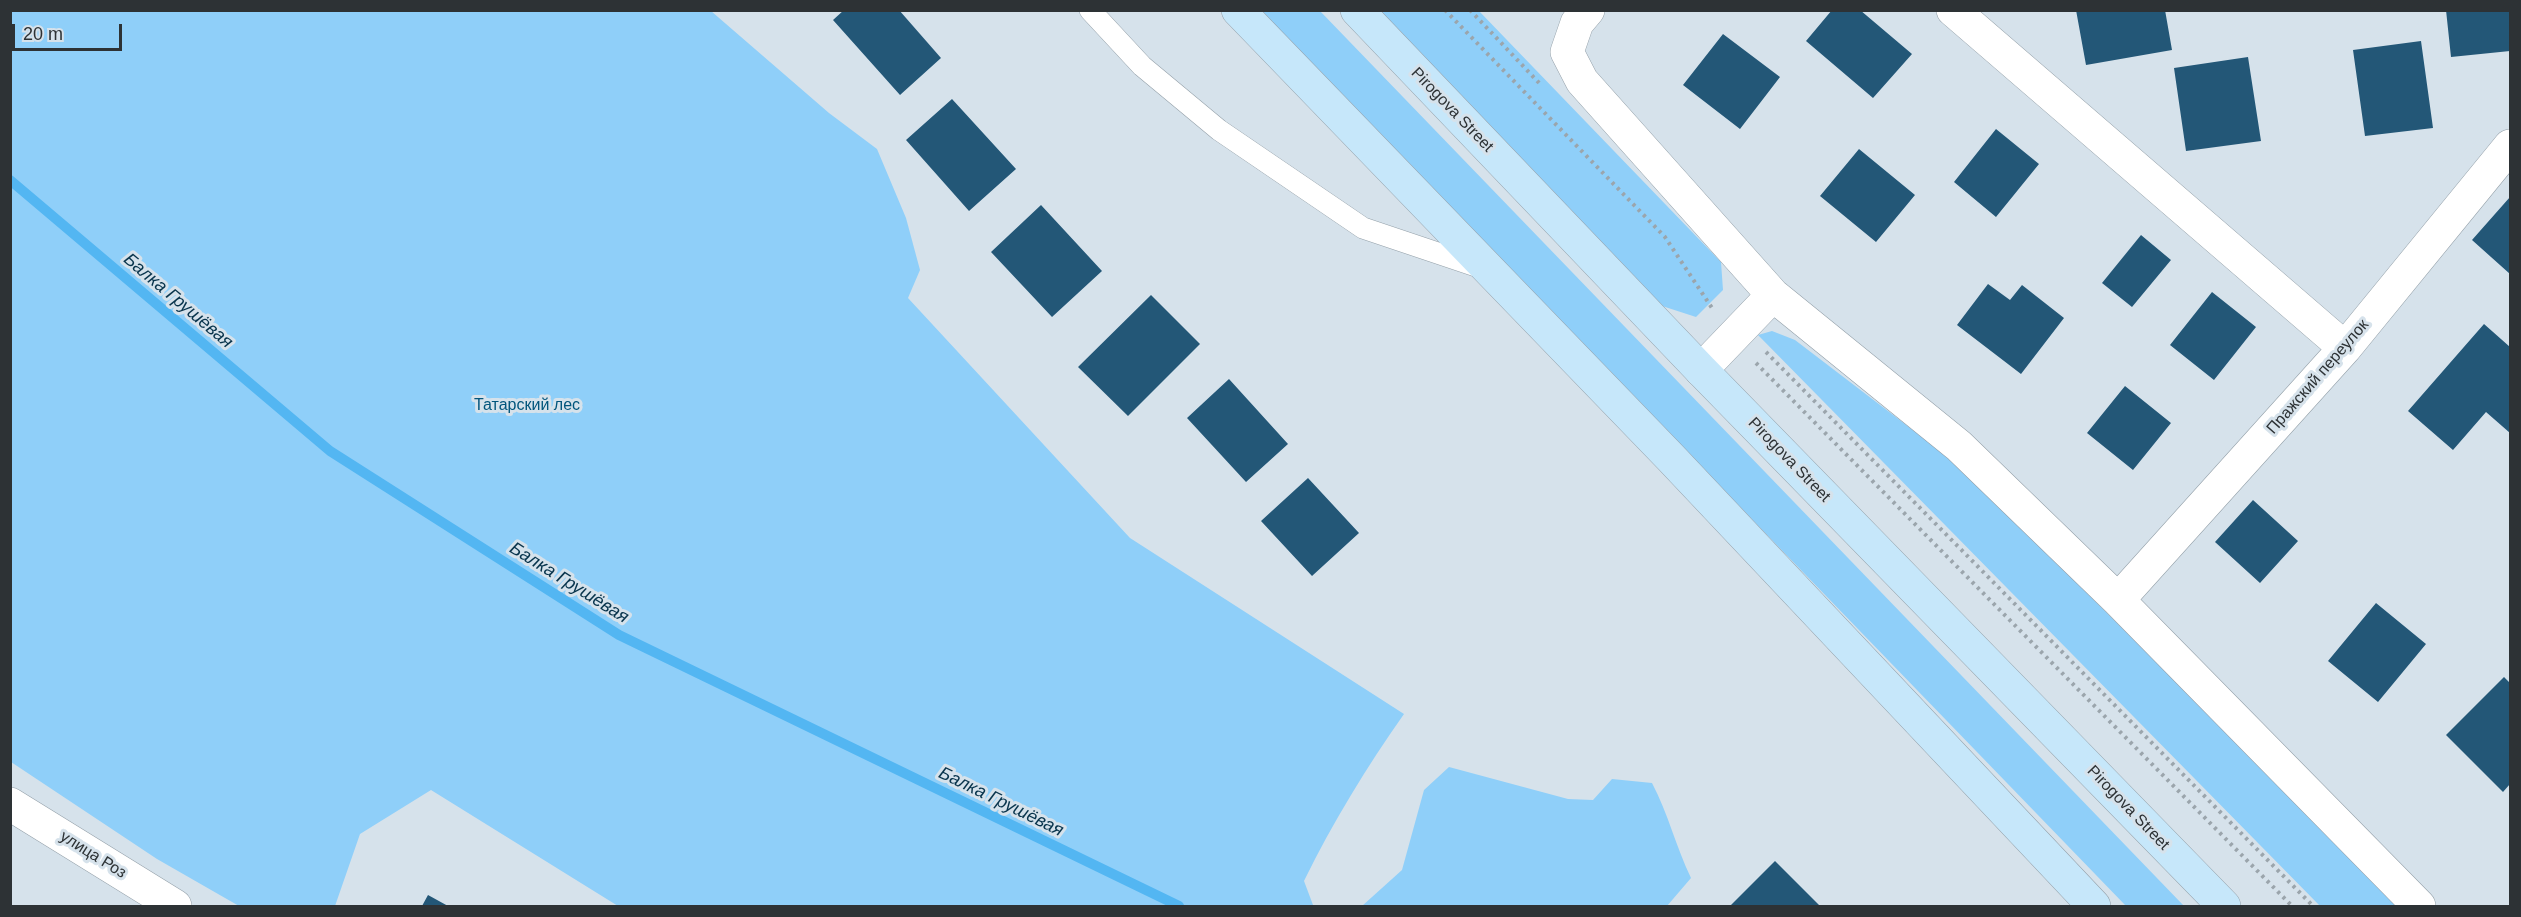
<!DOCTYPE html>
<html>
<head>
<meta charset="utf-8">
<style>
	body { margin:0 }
	#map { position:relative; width:2521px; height:917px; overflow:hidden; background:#d6e2eb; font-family:Arial,sans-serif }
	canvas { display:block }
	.frame { position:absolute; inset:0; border:12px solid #2d3235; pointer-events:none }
	.scale { position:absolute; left:12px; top:24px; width:110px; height:27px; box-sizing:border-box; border:3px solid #2d3235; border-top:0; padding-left:8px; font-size:18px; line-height:21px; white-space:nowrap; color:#2d3235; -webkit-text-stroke:4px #d6e2eb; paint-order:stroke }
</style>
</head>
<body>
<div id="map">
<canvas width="2521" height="917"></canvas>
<div class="frame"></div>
<div class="scale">20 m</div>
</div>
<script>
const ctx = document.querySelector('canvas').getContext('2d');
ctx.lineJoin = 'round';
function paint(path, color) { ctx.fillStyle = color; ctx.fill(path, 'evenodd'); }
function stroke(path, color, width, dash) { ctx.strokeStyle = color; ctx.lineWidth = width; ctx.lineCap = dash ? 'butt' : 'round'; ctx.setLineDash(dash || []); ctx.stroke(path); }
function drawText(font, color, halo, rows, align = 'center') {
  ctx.font = font + ' Arial,sans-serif'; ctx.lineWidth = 6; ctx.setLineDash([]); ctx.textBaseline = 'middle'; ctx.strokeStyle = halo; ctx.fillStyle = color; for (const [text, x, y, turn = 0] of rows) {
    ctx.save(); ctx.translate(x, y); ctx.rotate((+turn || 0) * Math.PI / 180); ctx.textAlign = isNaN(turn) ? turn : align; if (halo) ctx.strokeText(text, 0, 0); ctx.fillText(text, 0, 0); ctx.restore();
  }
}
paint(new Path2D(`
	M10,11h701l118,102 48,36 29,69 14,52 -12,28 222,240 274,176c-38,54 -71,108 -100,167l9,24 13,1h-708l-187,-116 -71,44 -25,72h-96l-82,-47 -146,-97z
	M1260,11h60l864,895h-58z
	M1374,11h105l242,251 2,28 -27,27 -37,-12z
	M1772,331l23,9 161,123 446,443h-82l-562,-571z
	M1449,767l119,32 25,1 19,-21 40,4c16,30 24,64 39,95l-24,28h-305l40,-36 22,-80z`), '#8fcff9');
stroke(new Path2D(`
	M10,180l320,271 289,184 560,271`), '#53b6f2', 10);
paint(new Path2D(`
	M844,10h55l42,48 -41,37 -67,-75z
	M1832,10h28l52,44 -39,44 -67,-57z
	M2076,10h89l7,40 -86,15z
	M2446,10h64v41l-59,6z
	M1723,34l57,43 -40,52 -57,-44z
	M2421,41l12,87 -68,8 -12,-86z
	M2248,57l13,84 -75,10 -12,-83z
	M952,99l64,70 -47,42 -63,-71z
	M1996,129l43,35 -43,53 -42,-35z
	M1859,149l56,46 -39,47 -56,-46z
	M2510,197v77l-38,-34z
	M1041,205l61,66 -50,46 -61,-65z
	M2141,235l30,25 -39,47 -30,-24z
	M1988,284l22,16 12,-15 42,33 -43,56 -64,-49z
	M2212,292l44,35 -42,53 -44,-35z
	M1151,295l49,49 -72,72 -50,-49z
	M2484,324l26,23v86l-24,-21 -33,38 -45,-39z
	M1229,379l59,65 -42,38 -59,-64z
	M2125,386l46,37 -38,47 -46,-37z
	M1308,478l51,55 -47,43 -51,-55z
	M2253,500l45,41 -38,42 -45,-41z
	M2376,603l50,41 -48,58 -50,-41z
	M2504,677l6,6v101l-7,8 -57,-57z
	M1775,861l45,45h-90z
	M428,895l20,11h-26z`), '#235777');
const lane = new Path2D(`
	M1090,10l52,56 77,64 144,98 119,40`);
const street = new Path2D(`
	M1588,10l-11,13 -10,29 15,29 191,214 186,151 159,154 301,306
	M1953,10l392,338
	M1701,370l72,-75
	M2118,600l227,-252 165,-202
	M10,804l165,102`);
const secondary = new Path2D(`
	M1238,10l433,448 423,448
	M1357,10l344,360 523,536`);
stroke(lane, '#94a0a9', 22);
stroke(street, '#94a0a9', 34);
stroke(secondary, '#94a0a9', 34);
stroke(new Path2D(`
	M1445,10l220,227 47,71
	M1470,10l72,76
	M1766,352l547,554
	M1756,363l536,543`), '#9ba5ac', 4, [3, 4.5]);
stroke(lane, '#fff', 21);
stroke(street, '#fff', 33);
stroke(secondary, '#c6e7fa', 33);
drawText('16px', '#2d3235', '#d6e2eb', [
	["Pirogova Street",1452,110,46],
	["Пражский переулок",2318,377,-49],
	["Pirogova Street",1789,460,46],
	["Pirogova Street",2128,808,46],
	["улица Роз",93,855,32]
]);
drawText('16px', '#02557c', '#d6e2eb', [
	["Татарский лес",527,406]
]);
drawText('italic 18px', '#08344c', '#d6e2eb', [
	["Балка Грушёвая",178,301,40],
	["Балка Грушёвая",569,583,32],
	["Балка Грушёвая",1001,802,26]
]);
</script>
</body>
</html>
